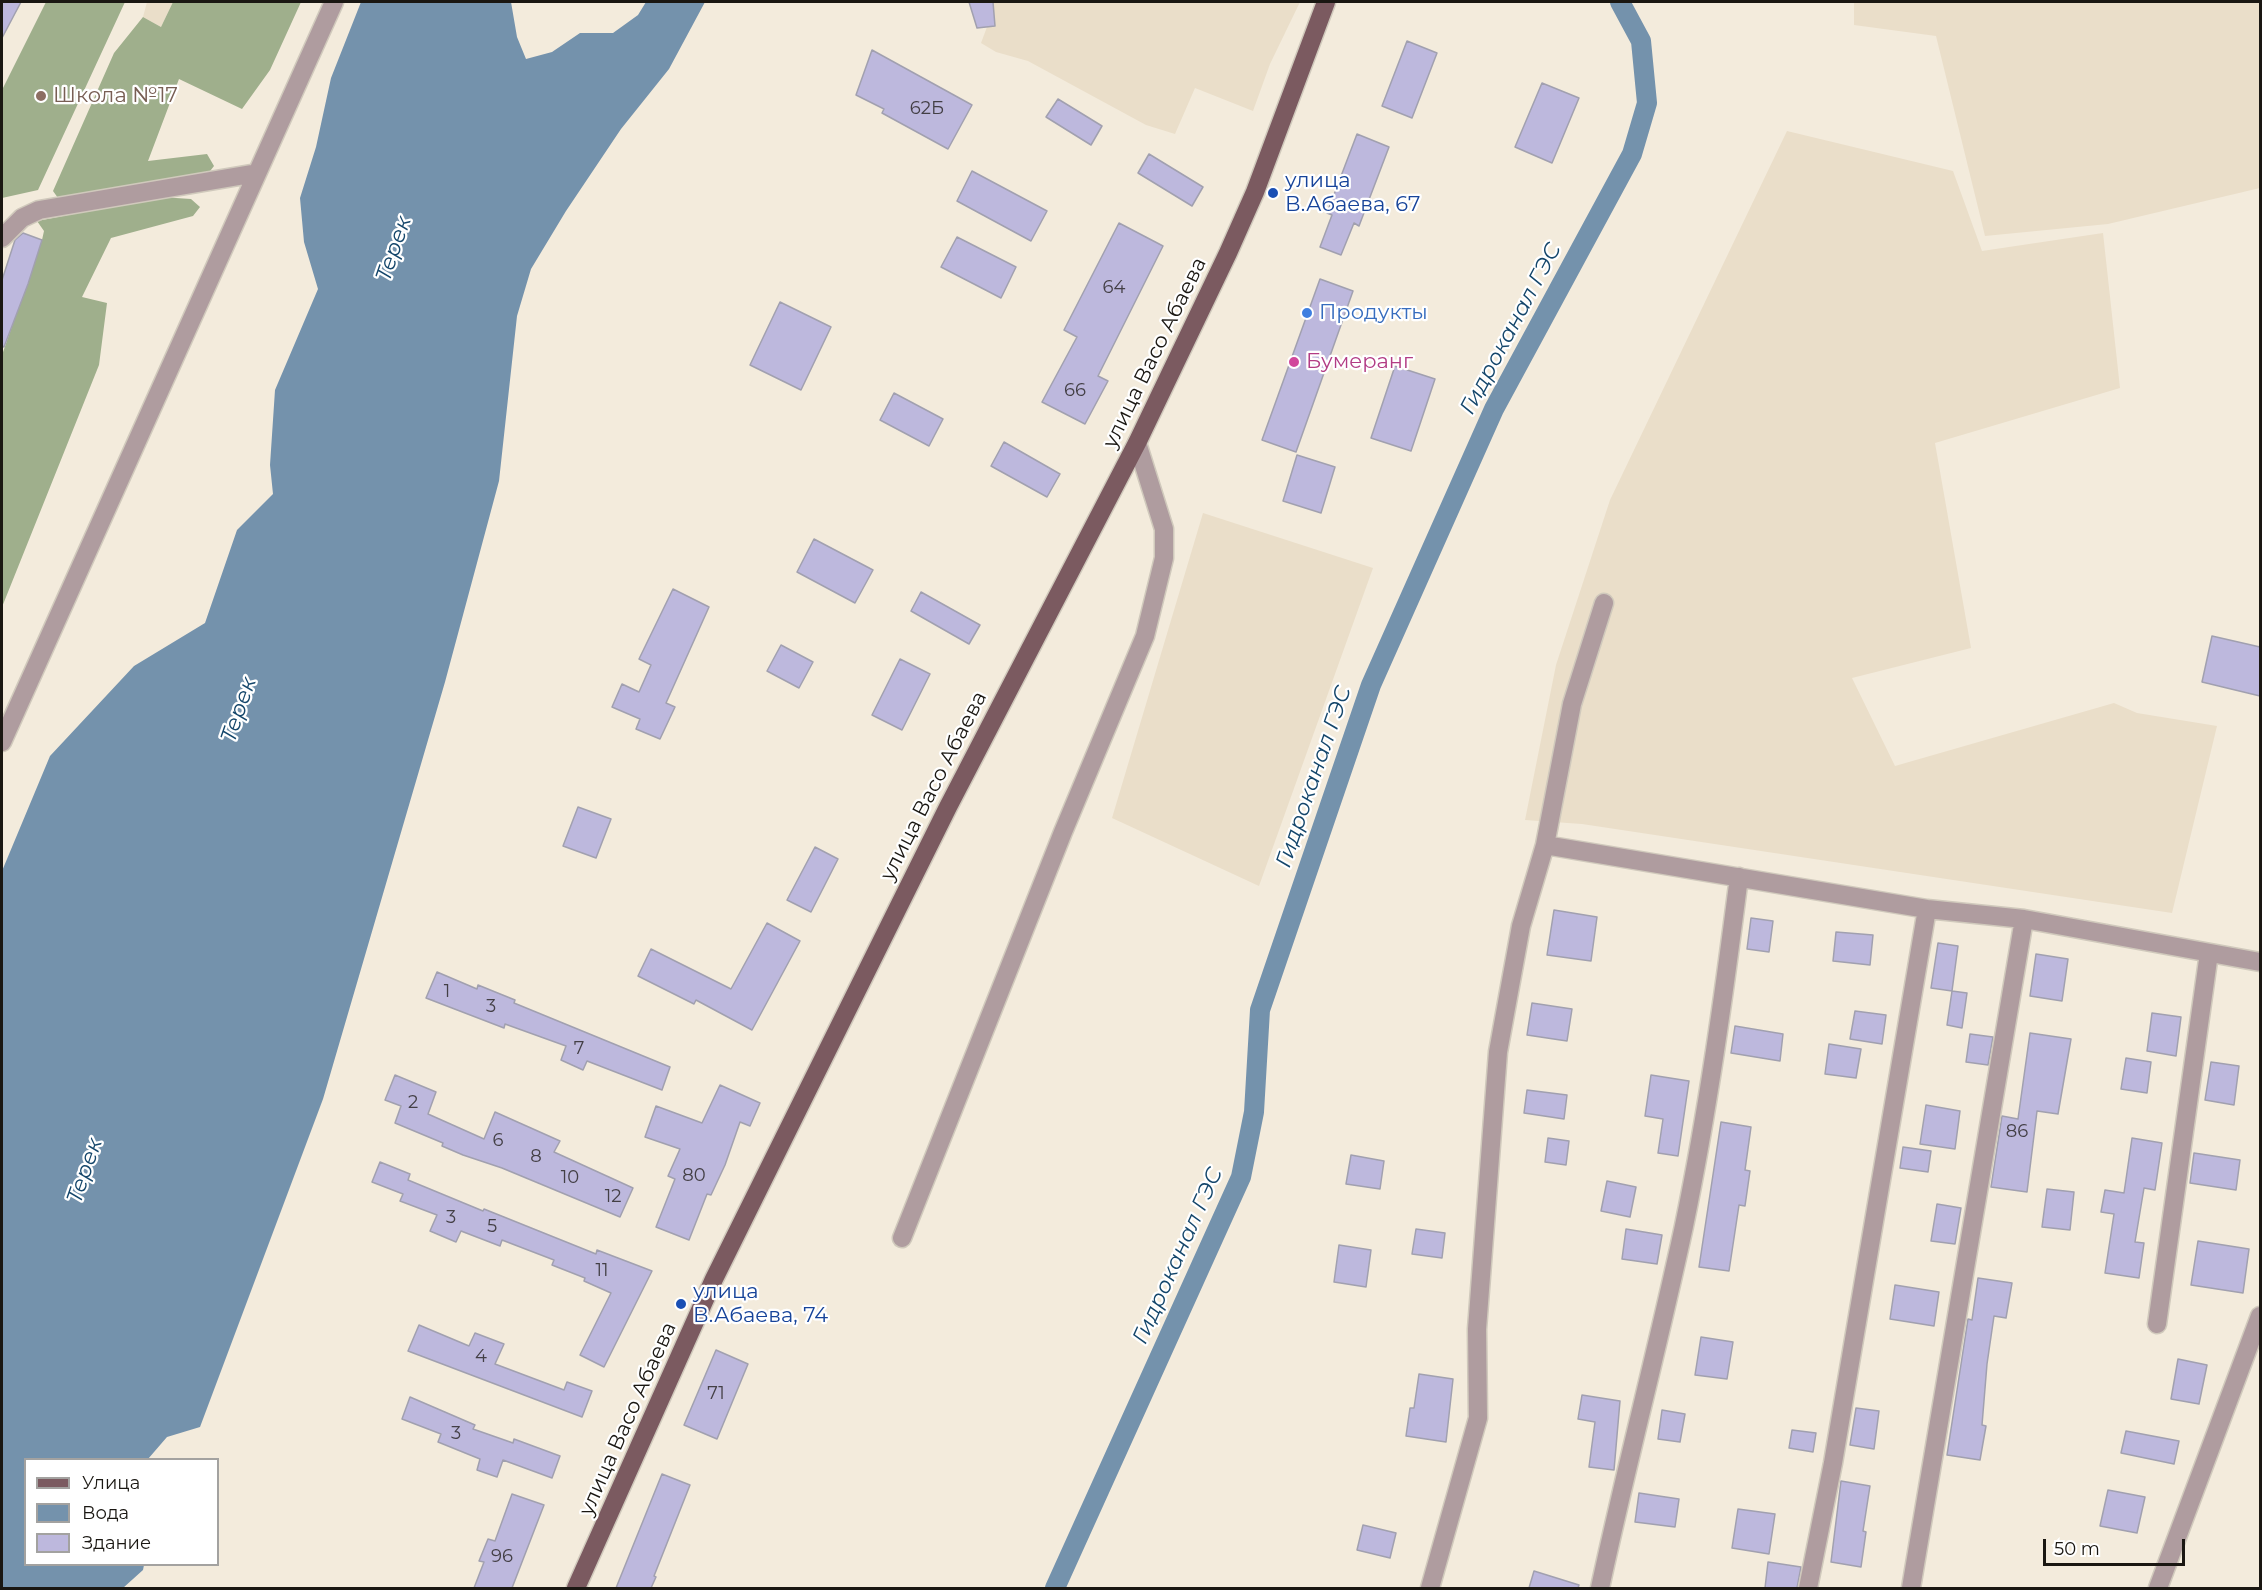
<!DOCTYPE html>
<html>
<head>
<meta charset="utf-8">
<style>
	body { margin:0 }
	#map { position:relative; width:2262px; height:1590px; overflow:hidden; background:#f3ebdc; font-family:Montserrat,sans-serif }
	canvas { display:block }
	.frame { position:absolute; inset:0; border:3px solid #1a1712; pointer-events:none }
	.legend { position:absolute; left:24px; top:1458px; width:195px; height:108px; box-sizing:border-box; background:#fff; border:2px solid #a3a2a0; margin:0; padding:8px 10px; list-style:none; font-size:18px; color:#1a1712 }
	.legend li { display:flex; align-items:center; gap:12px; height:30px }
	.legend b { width:30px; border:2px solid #a3a2a0 }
	.scale { position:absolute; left:2043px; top:1539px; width:142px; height:27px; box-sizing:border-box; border:3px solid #1a1712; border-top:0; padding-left:8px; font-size:18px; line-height:21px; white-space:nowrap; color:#1a1712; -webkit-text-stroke:4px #fff; paint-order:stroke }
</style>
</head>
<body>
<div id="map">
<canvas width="2262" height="1590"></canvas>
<div class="frame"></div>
<ul class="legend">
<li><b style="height:8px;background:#7b5a60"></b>Улица</li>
<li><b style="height:16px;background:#7492ac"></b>Вода</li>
<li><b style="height:16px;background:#bdb8dd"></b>Здание</li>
</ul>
<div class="scale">50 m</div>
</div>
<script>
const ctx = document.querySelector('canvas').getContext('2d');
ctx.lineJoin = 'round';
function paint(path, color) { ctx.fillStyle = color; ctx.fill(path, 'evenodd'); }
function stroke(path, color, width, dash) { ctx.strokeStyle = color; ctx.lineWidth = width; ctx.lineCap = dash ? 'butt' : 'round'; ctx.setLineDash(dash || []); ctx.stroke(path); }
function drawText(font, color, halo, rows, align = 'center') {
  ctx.font = font + ' Montserrat,sans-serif'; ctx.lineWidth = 4.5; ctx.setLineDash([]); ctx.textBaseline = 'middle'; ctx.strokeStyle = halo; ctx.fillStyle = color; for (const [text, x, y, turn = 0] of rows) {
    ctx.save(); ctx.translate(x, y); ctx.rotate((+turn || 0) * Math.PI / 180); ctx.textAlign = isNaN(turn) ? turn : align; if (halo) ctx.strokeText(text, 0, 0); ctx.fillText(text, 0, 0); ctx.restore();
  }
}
paint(new Path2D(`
	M147,2h26l-12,25 -18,-10z
	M969,2h331l-30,62 -17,47 -58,-23 -20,46 -29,-9 -118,-64 -32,-9 -15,-9 6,-16 -10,1z
	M1854,2h406v186l-152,36 -123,12 -49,-200 -82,-11z
	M1787,131l166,40 29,80 121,-18 17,155 -185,55 36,205 -119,30 43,88 219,-63 23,10 80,13 -45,187 -590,-89 -57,-4 31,-155 54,-165z
	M1203,513l170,55 -114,318 -147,-68z`), '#eadec9');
paint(new Path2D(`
	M46,2h79l-87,188 -36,8v-108z
	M173,2h128l-31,68 -28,39 -63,-30 -31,82 59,-7 7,12 -7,9 -149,23 -5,-7 61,-138 29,-36 18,10z
	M161,197l30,2 9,8 -7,9 -82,22 -29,59 25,6 -8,62 -97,242v-252l40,-115 2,-9 -7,-10z`), '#9faf8c');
paint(new Path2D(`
	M361,2h150l6,35 9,22 26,-7 28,-19h33l25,-18 8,-13h59l-36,67 -48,60 -55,82 -35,58 -14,47 -18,165 -54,201 -122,417 -123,328 -33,10 -19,22 -122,1v104l118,1 -1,5 -20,18h-121v-717l48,-115 84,-90 71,-43 32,-93 36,-36 -3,-29 5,-75 43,-101 -14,-47 -4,-44 16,-51 15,-69z`), '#7492ac');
stroke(new Path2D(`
	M1055,1588l186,-411 13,-65 6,-102 111,-325 123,-276 138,-255 15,-51 -6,-62 -21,-39`), '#7492ac', 20);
const building = new Path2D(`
	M2,2h19l-19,36z
	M969,2h24l2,24 -18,2z
	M1407,41l30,12 -25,65 -30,-12z
	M872,50l100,55 -24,44 -66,-36 2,-4 -28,-14z
	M1542,83l37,15 -27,65 -37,-16z
	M1058,99l44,27 -11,19 -45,-28z
	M1357,134l32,13 -30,79 -5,-3 -13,32 -21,-8 12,-32 -5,-2z
	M1149,154l54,33 -11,19 -54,-33z
	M972,171l75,40 -16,30 -74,-40z
	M1119,223l44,23 -65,130 10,5 -23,43 -43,-22 35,-65 -13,-7z
	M23,233l19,7 -14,44 -24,63 -2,-1v-66l13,-40z
	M957,237l59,30 -15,31 -60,-31z
	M1320,279l33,12 -57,161 -34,-12z
	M780,302l51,25 -30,63 -51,-25z
	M1395,366l40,13 -24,72 -40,-13z
	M894,393l49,26 -14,27 -49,-26z
	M1004,442l56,32 -13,23 -56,-31z
	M1297,455l38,12 -14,46 -38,-12z
	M814,539l59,31 -18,33 -58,-31z
	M673,589l36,18 -43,96 9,4 -15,32 -24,-10 4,-10 -28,-12 10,-23 17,8 12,-27 -12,-6z
	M921,592l59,33 -11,19 -58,-33z
	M2212,636l48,11v49l-58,-14z
	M781,645l32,17 -14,26 -32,-17z
	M900,659l30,15 -28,56 -30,-15z
	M578,807l33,12 -15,39 -33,-12z
	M815,847l23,12 -27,53 -24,-12z
	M1554,910l43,7 -6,44 -44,-6z
	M1751,918l22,3 -4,31 -22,-3z
	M767,923l33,18 -48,89 -56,-30 -2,4 -56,-28 13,-27 80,40z
	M1836,932l37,3 -3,30 -37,-4z
	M1938,943l20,3 -6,45 -21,-3z
	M2036,954l32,5 -6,42 -32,-5z
	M437,972l40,17 1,-4 37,15 -1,3 156,64 -8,23 -75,-29 -4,9 -22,-10 5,-14 -61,-22 -1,4 -78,-30z
	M1952,991l15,2 -5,35 -15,-3z
	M1532,1003l40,6 -5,32 -40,-6z
	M1855,1011l31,4 -4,29 -32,-5z
	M2152,1013l29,4 -5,39 -29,-5z
	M1735,1026l48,8 -3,27 -49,-8z
	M2030,1033l41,6 -13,75 -21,-3 -10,81 -36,-5 11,-71 16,3z
	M1970,1034l23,3 -5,28 -22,-3z
	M1829,1044l32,5 -5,29 -31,-4z
	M2126,1058l25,4 -4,31 -26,-4z
	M2211,1062l28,4 -5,39 -29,-5z
	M395,1075l41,17 -8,22 56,25 11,-27 65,29 -6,11 79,36 -13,29 -118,-49 -39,-13 -21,-9 1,-3 -48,-20 6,-17 -16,-6z
	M1651,1075l38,6 -11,75 -20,-3 5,-34 -18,-3z
	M720,1085l40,18 -10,23 -10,-4 -15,43 -14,30 -4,-1 -18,46 -33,-13 19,-48 -7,-3 12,-27 -35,-12 11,-31 46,17z
	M1527,1090l40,5 -3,24 -40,-6z
	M1926,1105l34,6 -5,38 -35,-5z
	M1721,1122l30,5 -6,43 5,1 -5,35 -6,-1 -10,66 -30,-4z
	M1548,1138l21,3 -3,24 -21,-3z
	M2132,1138l30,5 -7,47 -11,-2 -9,54 9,1 -5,35 -34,-5 9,-59 -13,-2 4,-22 19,3z
	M1903,1147l28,4 -3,21 -28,-4z
	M2194,1153l46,7 -4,30 -46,-7z
	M1351,1155l33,6 -4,28 -34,-5z
	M380,1162l30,12 -2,6 75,31 1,-2 112,45 1,-4 55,21 -48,96 -24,-12 31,-62 -27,-12 1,-3 -33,-13 2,-5 -52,-20 -2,6 -39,-15 -5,11 -26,-11 7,-16 -37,-14 3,-7 -31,-12z
	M1607,1181l29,6 -6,30 -29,-6z
	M2047,1189l27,3 -4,38 -28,-3z
	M1937,1204l24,4 -6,36 -24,-3z
	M1416,1229l29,4 -3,25 -30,-4z
	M1626,1229l36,6 -5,29 -35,-5z
	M2198,1241l51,8 -6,44 -52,-8z
	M1339,1245l32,5 -5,37 -32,-5z
	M1978,1278l34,5 -6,35 -12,-2 -7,48 -5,61 4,1 -6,34 -33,-5 21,-136 4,1z
	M1895,1285l44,7 -5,34 -44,-7z
	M419,1325l50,21 6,-13 29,11 -9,20 69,26 3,-8 25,9 -10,26 -174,-66z
	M1701,1337l32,5 -6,37 -32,-4z
	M716,1350l32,14 -31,75 -33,-14z
	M2178,1359l29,6 -8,39 -28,-5z
	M1419,1374l34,5 -7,63 -40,-6 4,-28h4z
	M1582,1395l38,6 -6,69 -25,-3 6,-45 -17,-3z
	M410,1397l65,28 -2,4 40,14 1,-4 46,17 -8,22 -49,-18 -6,17 -20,-7 3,-11 -42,-17 3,-8 -39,-15z
	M1856,1408l23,3 -5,38 -24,-4z
	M1662,1410l23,4 -5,28 -22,-3z
	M1792,1430l24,3 -3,19 -24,-4z
	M2126,1431l53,10 -5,23 -53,-11z
	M662,1474l28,11 -36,91 2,1 -5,11h-35z
	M1841,1481l29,5 -7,45 3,1 -5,35 -30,-5z
	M2108,1490l37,7 -8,36 -37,-7z
	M1639,1493l40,6 -4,28 -40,-5z
	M512,1494l32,11 -32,83h-38l10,-26 -5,-1 9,-22 7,2z
	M1738,1509l37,5 -6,40 -37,-6z
	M1363,1525l33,8 -6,25 -33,-8z
	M1768,1562l33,5 -4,21h-32z
	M1534,1571l45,14 -1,3h-49z`);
paint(building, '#bdb8dd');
stroke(building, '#a1a0af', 1.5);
const minor = new Path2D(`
	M2,238l20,-20 17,-8 218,-37
	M2,742l332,-740
	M1545,845l382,64 97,10 236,43
	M902,1238l161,-406 82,-196 19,-78v-29l-27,-86
	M2157,1324l52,-371
	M1430,1588l48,-170 -1,-89 21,-277 23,-126 24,-81 27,-141 32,-101
	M1600,1588c26,-121 58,-241 84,-362 24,-116 40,-232 55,-349
	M1808,1588l25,-125 94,-554
	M1911,1588l113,-669
	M2158,1588l102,-272`);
const major = new Path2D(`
	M576,1588l138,-309 234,-472 189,-364 91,-190 27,-61 71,-190`);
stroke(minor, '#d0c9bc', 21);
stroke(major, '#d0c9bc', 21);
stroke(minor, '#af9c9f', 18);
stroke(major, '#7b5a60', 18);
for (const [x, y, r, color] of [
	[41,96,6,"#8d6e63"],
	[1273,193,6,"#1a4fb4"],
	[1307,313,6,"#3f7fe0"],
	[1294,362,6,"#d1479c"],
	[681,1304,6,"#1a4fb4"]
]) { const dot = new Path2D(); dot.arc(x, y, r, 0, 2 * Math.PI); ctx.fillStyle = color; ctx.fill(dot); stroke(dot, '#fff', 2); }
drawText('18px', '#433f45', null, [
	["62Б",927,109],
	["64",1114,288],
	["66",1075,391],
	["1",447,992],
	["3",491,1007],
	["7",579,1049],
	["2",413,1103],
	["86",2017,1132],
	["6",498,1141],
	["8",536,1157],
	["80",694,1176],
	["10",570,1178],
	["12",613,1197],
	["3",451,1218],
	["5",492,1227],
	["11",602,1271],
	["4",481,1357],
	["71",716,1394],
	["3",456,1434],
	["96",502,1557]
]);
drawText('21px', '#785e54', '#fff', [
	["Школа №17",53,96]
], 'left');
drawText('21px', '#164399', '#fff', [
	["улица",1285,181],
	["В.Абаева, 67",1285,205],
	["улица",693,1292],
	["В.Абаева, 74",693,1316]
], 'left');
drawText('21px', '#366cbe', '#fff', [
	["Продукты",1319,313]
], 'left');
drawText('21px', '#1a1712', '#fff', [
	["улица Васо Абаева",1155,353,-64],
	["улица Васо Абаева",934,786,-63],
	["улица Васо Абаева",628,1419,-66]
]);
drawText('21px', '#b23c85', '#fff', [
	["Бумеранг",1306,362]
], 'left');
drawText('italic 22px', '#14466b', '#fff', [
	["Терек",394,249,-71],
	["Гидроканал ГЭС",1511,329,-62],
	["Терек",239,710,-71],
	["Гидроканал ГЭС",1314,777,-71],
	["Терек",85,1171,-71],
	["Гидроканал ГЭС",1178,1256,-66]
]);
</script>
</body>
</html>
